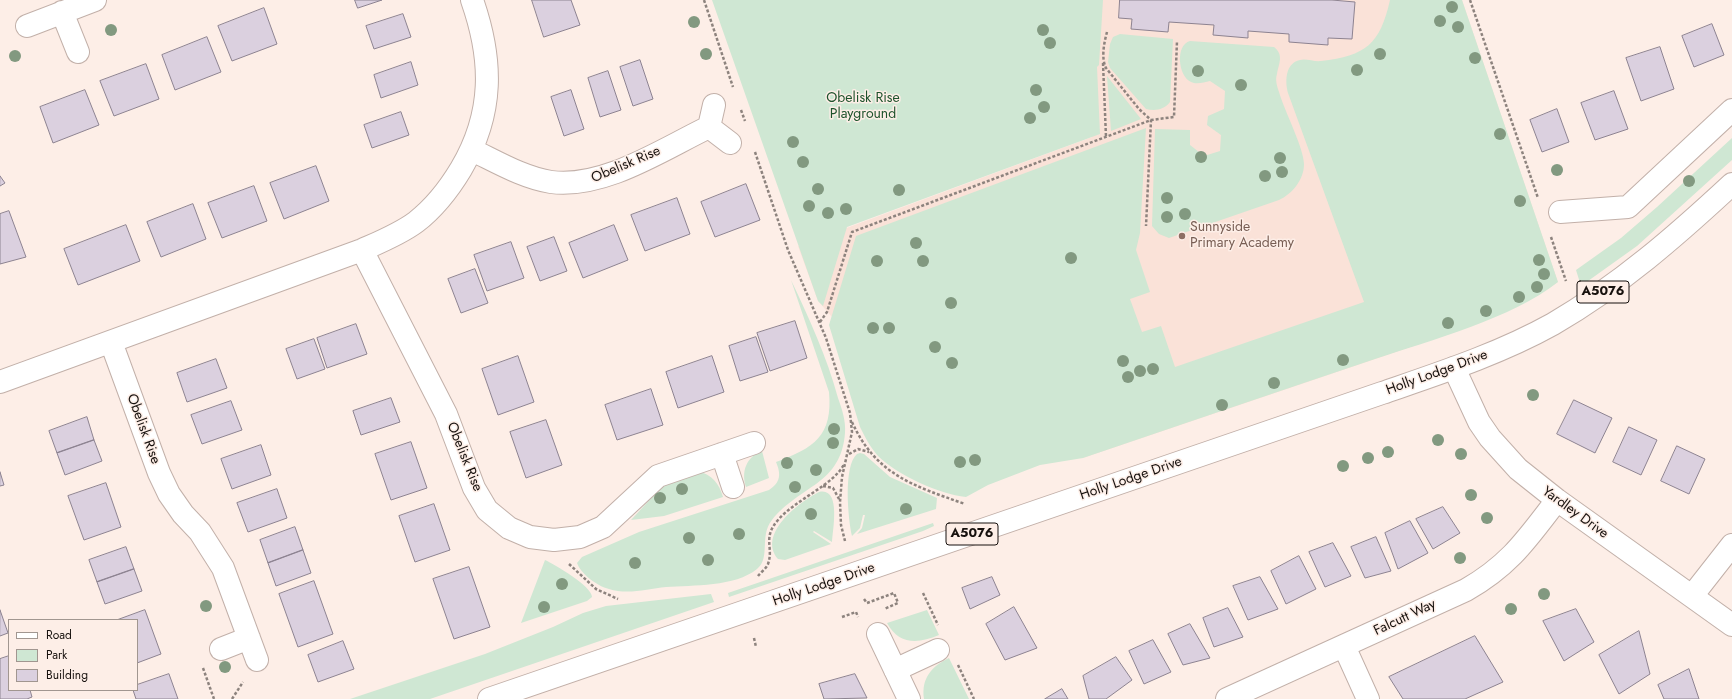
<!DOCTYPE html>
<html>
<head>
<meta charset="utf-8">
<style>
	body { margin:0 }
	#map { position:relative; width:1732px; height:699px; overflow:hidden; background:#fdeee7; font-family:Jost,sans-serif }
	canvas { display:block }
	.legend { position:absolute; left:8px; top:619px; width:130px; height:72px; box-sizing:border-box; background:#fdeee7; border:1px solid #a19690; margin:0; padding:5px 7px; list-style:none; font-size:12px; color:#17110e }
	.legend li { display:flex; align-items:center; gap:8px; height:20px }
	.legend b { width:20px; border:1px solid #a19690 }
</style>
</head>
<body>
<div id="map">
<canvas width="1732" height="699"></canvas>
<ul class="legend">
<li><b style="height:5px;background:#fff"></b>Road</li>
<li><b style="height:11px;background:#cfe7d3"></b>Park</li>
<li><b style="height:11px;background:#dbd0df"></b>Building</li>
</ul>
</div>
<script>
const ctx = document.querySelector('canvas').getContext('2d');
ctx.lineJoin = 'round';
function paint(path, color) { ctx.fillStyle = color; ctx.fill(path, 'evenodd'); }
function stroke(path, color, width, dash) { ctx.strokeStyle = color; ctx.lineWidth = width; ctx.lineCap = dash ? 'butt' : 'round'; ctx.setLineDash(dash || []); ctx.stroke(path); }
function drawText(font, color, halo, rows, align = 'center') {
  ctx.font = font + ' Jost,sans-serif'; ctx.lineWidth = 3; ctx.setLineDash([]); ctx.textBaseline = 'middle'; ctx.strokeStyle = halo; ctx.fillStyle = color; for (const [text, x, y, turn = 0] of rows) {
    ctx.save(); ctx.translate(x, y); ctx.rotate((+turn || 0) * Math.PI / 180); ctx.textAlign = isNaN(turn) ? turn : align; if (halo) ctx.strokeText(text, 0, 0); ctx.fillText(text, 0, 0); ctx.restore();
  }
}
paint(new Path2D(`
	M1045,0h417l96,282 -19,13 -17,8 -64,28 -375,127 -251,-141 -14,-16 -20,-55 294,-109z`), '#fae2d8');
paint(new Path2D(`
	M712,0h391l-4,65 -2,2 3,67 -253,93 -24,79 -5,-5z
	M1390,0h72l96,282c-47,37 -127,58 -183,77 -98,33 -195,66 -292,99l-43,7 -52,20 -22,12c-27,-3 -69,-22 -88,-41 -8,-9 -13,-19 -18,-29l-31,-102 27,-89 290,-108 -6,105 -4,17 14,42 -20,7 12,33 19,-6 14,41 189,-65 -76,-209c-3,-11 -3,-30 12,-33 6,-2 14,2 21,1 45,-5 59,-17 69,-61z
	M1120,34l53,5 -3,63c-6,8 -15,9 -24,7l-36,-41 -2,-6 2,-18 3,-7z
	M1190,41l84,6c10,8 5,16 3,27 -2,6 0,12 2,18 5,18 25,56 25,72 0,16 -12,30 -25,36l-110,38 -10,-4 -7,-8 3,-97 35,1v15l14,11 16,-5 1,-16 -14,-10 1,-9 16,-7 1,-18 -15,-10c-6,1 -13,4 -19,1 -13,-6 -16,-37 -1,-41z
	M1107,76l34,43 -30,12z
	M1732,138v22l-95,86 -56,40 -5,-16 45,-32 36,-31z
	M791,280c18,38 36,77 47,118 4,11 8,23 7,35 -4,52 -45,52 -73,87 -13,16 -1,38 -15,49 -22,18 -64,16 -91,18 -18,2 -39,8 -57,2 -12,-3 -28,-15 -32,-26l5,-6 57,-25 130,-42c12,-8 12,-16 7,-28 38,-14 57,-26 53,-70z
	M762,451l7,27 -23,9c-5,-15 0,-30 16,-36z
	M860,453l4,1 26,23 47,21 -1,11 -79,25 5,-6 3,-13h-2l-3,13 -8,8c-4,-17 -9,-70 5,-82z
	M698,471c14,4 21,12 25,26l-59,19 -33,4 35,-38z
	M819,492c22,-5 14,36 13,50l-18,-11 -1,1 18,12 -46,16 -7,-1c-21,-25 21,-57 41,-67z
	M933,523l1,3 -11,5 -194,66 -1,-4z
	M545,560c10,5 47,26 47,37l-5,4 -66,22z
	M711,594l3,8 -284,97h-80l135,-45 68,-27 30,-14 23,-7z
	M927,610l12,25c-21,9 -40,10 -52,-12z
	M949,658l20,41h-45c-3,-21 8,-33 25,-41z`), '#cfe7d3');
const building = new Path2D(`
	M355,0h27l-24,8z
	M532,0h39l9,25 -36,12z
	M1120,0h212l23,2 -3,37 -24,-1v7l-39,-3v-8l-41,-3v7l-35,-3 1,-10 -45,-3 -1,10 -37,-3 1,-10 -13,-1z
	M264,8l13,36 -45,17 -14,-35z
	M403,14l8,23 -37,12 -8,-23z
	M1712,24l12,31 -30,12 -12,-31z
	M207,37l14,35 -46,18 -13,-35z
	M1660,47l14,42 -33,12 -15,-43z
	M640,60l13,39 -20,7 -13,-39z
	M411,62l7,23 -37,13 -7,-23z
	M146,64l13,35 -45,17 -14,-35z
	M608,71l13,39 -21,7 -12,-39z
	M85,90l14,35 -46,18 -13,-36z
	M571,90l13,39 -20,7 -13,-39z
	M1614,91l14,38 -33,11 -14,-37z
	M1557,109l12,33 -27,10 -12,-32z
	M401,112l8,23 -37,13 -8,-23z
	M316,166l13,35 -45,18 -14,-36z
	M0,176l5,7 -5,3z
	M746,184l14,36 -45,17 -14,-35z
	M254,186l13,35 -45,17 -14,-35z
	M677,198l13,36 -45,17 -14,-36z
	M193,204l13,35 -45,18 -14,-35z
	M9,211l17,46 -26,7v-50z
	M126,225l14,36 -62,24 -14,-36z
	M614,225l14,35 -45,18 -14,-35z
	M554,237l13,34 -27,10 -13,-34z
	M511,242l13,36 -37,13 -13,-36z
	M475,269l13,34 -27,10 -13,-34z
	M795,321l12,37 -37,13 -13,-38z
	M356,324l11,30 -40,14 -10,-30z
	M756,337l12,35 -28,9 -11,-35z
	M314,339l11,30 -28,10 -11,-30z
	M518,356l16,46 -36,13 -16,-46z
	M712,356l12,36 -46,16 -12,-36z
	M216,359l11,29 -40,14 -10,-29z
	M651,389l12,36 -46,15 -12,-35z
	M391,398l9,24 -39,13 -8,-24z
	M1574,400l38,18 -17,35 -38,-19z
	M231,401l11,29 -40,14 -11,-29z
	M87,417l7,23 -37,13 -8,-22z
	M546,420l16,45 -36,13 -16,-46z
	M1629,427l28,13 -16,35 -28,-13z
	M94,440l8,21 -37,14 -8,-22z
	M411,442l16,46 -36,12 -16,-46z
	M261,445l10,30 -39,14 -11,-30z
	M1677,446l28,13 -16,35 -28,-13z
	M0,472l4,13 -4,1z
	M106,483l15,44 -37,13 -16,-44z
	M277,489l10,29 -39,14 -11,-29z
	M434,504l16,46 -35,12 -16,-46z
	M1443,507l17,26 -27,16 -17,-30z
	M1410,521l18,32 -30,16 -13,-36z
	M295,527l8,23 -35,13 -8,-23z
	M1376,537l15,34 -26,7 -14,-31z
	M1333,543l18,33 -26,11 -16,-35z
	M126,547l8,22 -37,13 -8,-22z
	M303,550l8,23 -35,13 -8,-23z
	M1299,556l17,33 -30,15 -15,-33z
	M469,567l21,60 -36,12 -21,-60z
	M134,569l8,22 -37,13 -8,-22z
	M992,577l8,18 -30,14 -8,-21z
	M1260,577l18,32 -30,11 -15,-34z
	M314,581l19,53 -35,13 -19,-53z
	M1014,607l23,41 -32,12 -19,-36z
	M1228,608l15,29 -29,10 -11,-29z
	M1576,609l18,33 -30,19 -21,-40z
	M0,610l8,23 -8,3z
	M145,610l16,44 -24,9v-43h-20z
	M1190,624l20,34 -27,7 -15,-31z
	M1639,631l11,43 -31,20 -20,-39z
	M1475,636l28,46 -38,17h-62l-14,-22z
	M1153,640l18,32 -27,12 -15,-33z
	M343,641l11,28 -36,13 -10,-27z
	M9,656v34h21l2,7 -5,2h-27v-40z
	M1116,657l16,23 -26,19h-17l-6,-23z
	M1689,669l10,30h-35l-6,-14z
	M169,674l9,25h-42l-3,-9h4v-5z
	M855,674l12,24 -43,1 -5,-15z
	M1062,689l6,10h-23z`);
paint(building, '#dbd0df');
stroke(building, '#8d8391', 1);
const minor = new Path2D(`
	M62,12l16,40
	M27,26l68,-26
	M709,127l5,-22
	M472,150c25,12 52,28 79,32 53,7 112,-33 158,-55l21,16
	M1560,212l68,-5 104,-97
	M362,250l84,164 28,74 13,22 22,18 21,9 24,3 26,-3 23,-10 55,-51 96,-33
	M111,342l48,131 10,21 14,20 17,18 23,36 34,92
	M1454,368l25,54 11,16 28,31 39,31 175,125
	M0,382l362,-132c18,-8 38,-16 54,-28 18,-14 33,-33 45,-53 33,-56 32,-109 11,-169
	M722,454l11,33
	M1692,596l40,-51
	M878,634l31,65
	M1344,646l24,53
	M221,649l28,-11
	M895,670l43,-20
	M1227,699l239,-109c44,-25 61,-51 91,-90`);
const major = new Path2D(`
	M489,699l893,-306c58,-20 117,-39 171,-69 67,-39 123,-88 179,-140`);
stroke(minor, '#c2b0a9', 24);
stroke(major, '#c2b0a9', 24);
stroke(new Path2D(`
	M704,0l29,87
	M1470,0l68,198
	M1107,32c-3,11 -6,26 -1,36l33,41 12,11 -5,106
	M1103,63l3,74
	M741,110l4,11
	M755,152l33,98 38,88 24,75 2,19 -10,45 -2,25 1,23 4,16
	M1551,237l15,44
	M820,322l7,-10 25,-80 299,-112 23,-3 3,-76
	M852,422c24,53 62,64 113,82
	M849,454l9,-5 11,3
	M823,486l10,2 6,11
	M569,564l27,25 22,10
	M758,576c3,-4 8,-7 10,-12 6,-17 -6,-26 10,-44 17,-20 57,-36 66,-56
	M923,593l15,32
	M864,599l3,4 27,-10 4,10 -14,6
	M842,617l14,-5 2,5
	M754,638l2,9
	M958,665l16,34
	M203,668l11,31
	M232,699l11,-17`), '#8d837e', 2.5, [3, 2]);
stroke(minor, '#fff', 22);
stroke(major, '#fff', 22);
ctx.fillStyle = '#829980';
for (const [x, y] of [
	[1452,7],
	[1440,21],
	[694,22],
	[1458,27],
	[111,30],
	[1043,30],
	[1050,43],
	[706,54],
	[1380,54],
	[15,56],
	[1475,58],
	[1357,70],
	[1198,71],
	[1241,85],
	[1036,90],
	[1044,107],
	[1030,118],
	[1500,134],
	[793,142],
	[1201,157],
	[1280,158],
	[803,162],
	[1557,170],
	[1282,172],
	[1265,176],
	[1689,181],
	[818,189],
	[899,190],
	[1167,198],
	[1520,201],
	[809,206],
	[846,209],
	[828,213],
	[1185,214],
	[1167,217],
	[916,243],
	[1071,258],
	[1539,260],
	[877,261],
	[923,261],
	[1544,274],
	[1537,287],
	[1519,297],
	[951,303],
	[1486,311],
	[1448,323],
	[873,328],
	[889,328],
	[935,347],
	[1343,360],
	[1123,361],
	[952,363],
	[1153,369],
	[1140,371],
	[1128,377],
	[1274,383],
	[1533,395],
	[1222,405],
	[834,429],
	[1438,440],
	[833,443],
	[1388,452],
	[1461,454],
	[1368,458],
	[975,460],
	[960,462],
	[787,463],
	[1343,466],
	[816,470],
	[795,487],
	[682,489],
	[1471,495],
	[660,498],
	[906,509],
	[811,514],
	[1487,518],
	[739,534],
	[689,538],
	[1460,558],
	[708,560],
	[635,563],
	[562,584],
	[1544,594],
	[206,606],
	[544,607],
	[1511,609],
	[225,667]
]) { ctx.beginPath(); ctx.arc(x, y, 6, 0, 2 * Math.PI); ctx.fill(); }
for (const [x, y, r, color] of [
	[1182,236,4,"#8d6e63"]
]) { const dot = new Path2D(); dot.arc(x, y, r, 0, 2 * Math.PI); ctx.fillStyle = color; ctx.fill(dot); stroke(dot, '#fdeee7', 1.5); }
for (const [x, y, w] of [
	[1603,292,52],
	[972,534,52]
]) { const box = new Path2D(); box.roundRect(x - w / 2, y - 11, w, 22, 3); ctx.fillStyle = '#fdeee7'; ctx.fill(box); stroke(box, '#17110e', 1); }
drawText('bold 13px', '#17110e', null, [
	["A5076",1603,292],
	["A5076",972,534]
]);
drawText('14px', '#1e532c', '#fdeee7', [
	["Obelisk Rise",863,99],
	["Playground",863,115]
]);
drawText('14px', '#17110e', '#fdeee7', [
	["Obelisk Rise",626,165,-23],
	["Holly Lodge Drive",1437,373,-20],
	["Obelisk Rise",143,429,70],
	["Obelisk Rise",464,457,68],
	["Holly Lodge Drive",1131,479,-19],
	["Yardley Drive",1575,513,36],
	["Holly Lodge Drive",824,585,-19],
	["Falcutt Way",1405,618,-25]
]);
drawText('14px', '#785e54', '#fdeee7', [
	["Sunnyside",1190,228],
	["Primary Academy",1190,244]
], 'left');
</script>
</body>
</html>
